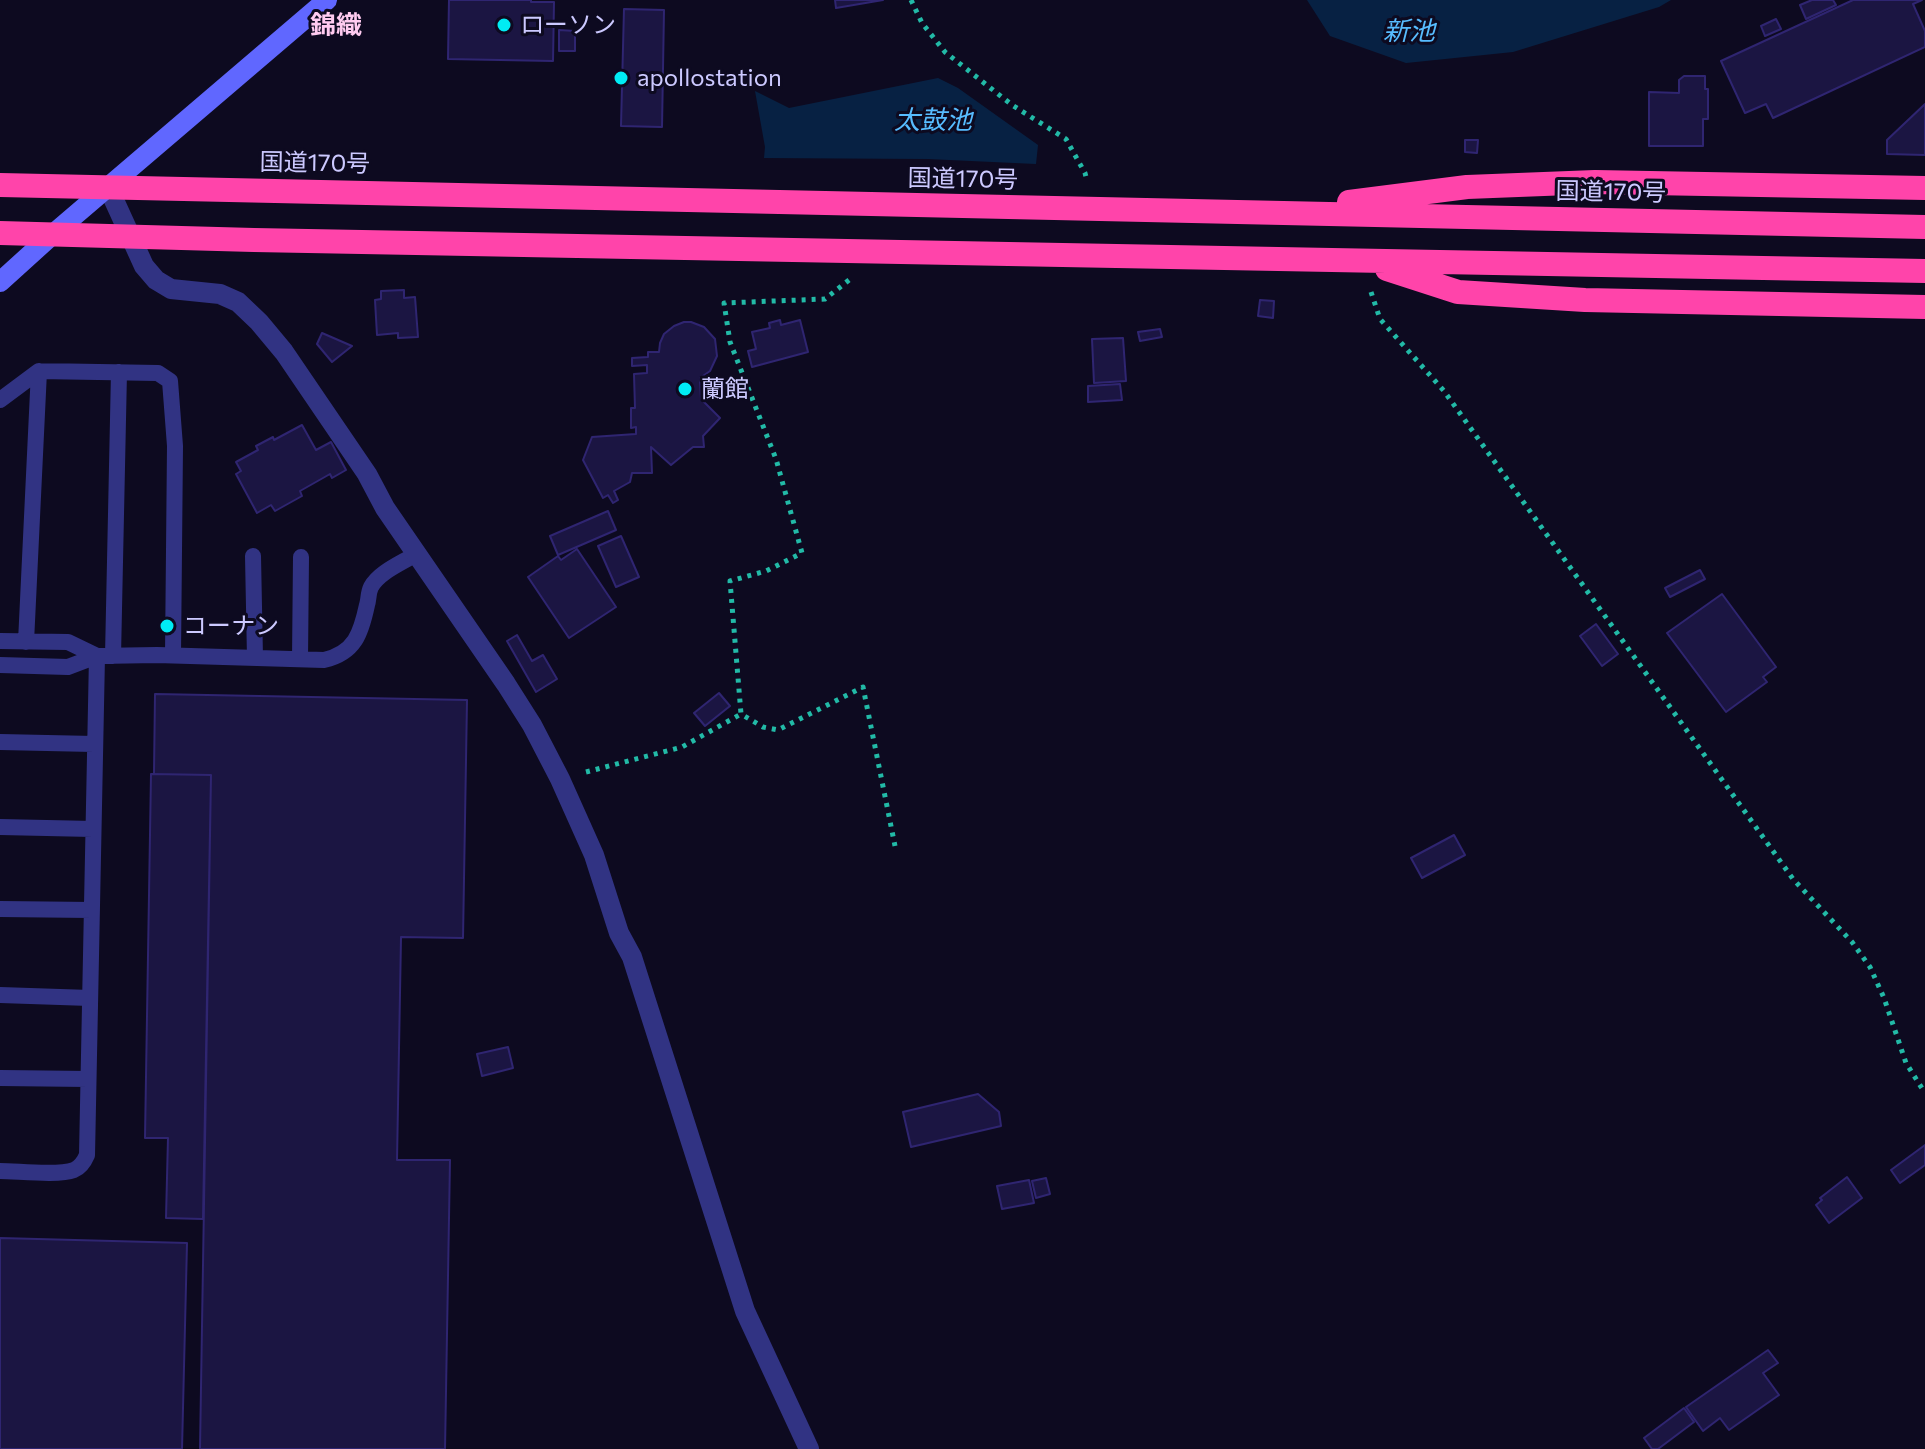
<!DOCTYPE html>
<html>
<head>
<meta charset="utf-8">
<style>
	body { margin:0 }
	canvas { display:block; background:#0d0a20 }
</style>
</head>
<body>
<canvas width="1925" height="1449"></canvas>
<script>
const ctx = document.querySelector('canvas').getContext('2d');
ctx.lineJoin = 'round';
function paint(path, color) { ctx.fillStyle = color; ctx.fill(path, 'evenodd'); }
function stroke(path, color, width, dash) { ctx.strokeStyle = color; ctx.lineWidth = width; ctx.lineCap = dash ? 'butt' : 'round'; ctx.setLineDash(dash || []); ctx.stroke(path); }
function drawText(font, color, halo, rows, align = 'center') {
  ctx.font = font + ' Commissioner,"Noto Sans JP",sans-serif'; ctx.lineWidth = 6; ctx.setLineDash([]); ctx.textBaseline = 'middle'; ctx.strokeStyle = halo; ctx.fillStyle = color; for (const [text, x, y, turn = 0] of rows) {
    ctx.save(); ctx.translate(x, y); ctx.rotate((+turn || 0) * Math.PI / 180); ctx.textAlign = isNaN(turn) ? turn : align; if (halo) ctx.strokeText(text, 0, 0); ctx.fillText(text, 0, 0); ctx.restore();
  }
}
paint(new Path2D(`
	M1307,0h364l-12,7 -146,45 -107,11 -76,-27z
	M938,78l20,10 80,57 -2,19 -108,-5 -164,-1 1,-11 -10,-56 34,17z`), '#072143');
const building = new Path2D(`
	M449,0h82v2h23l-1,59 -105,-2z
	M835,0h48l-47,8z
	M1812,0h21l3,5 -30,14 -6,-14z
	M1853,0h69l-9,4 12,27v16l-152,71 -7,-14 -21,9 -24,-52z
	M624,9l40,1 -2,117 -41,-1z
	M1776,19l5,10 -16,7 -4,-10z
	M559,30l16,1v20h-16z
	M1684,76h21v13h3v30h-5v27h-54v-54l30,1v-13z
	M1925,104v51l-38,-1v-14z
	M1465,140h13l-1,13 -12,-1z
	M404,290v8l11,-1 3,40 -20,1v-5l-21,2 -2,-35 6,-1v-8z
	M1260,300l14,1 -1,17 -15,-2z
	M780,320l1,5 19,-5 8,32 -56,15 -4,-16 8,-2 -4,-17 18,-4 -1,-5z
	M684,322h7l13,5 11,12 2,17 -7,15 -10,7 1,21 19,19 -17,18 1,11h-11l-22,18 -20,-18 1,26h-20l-2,9 -16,9 4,9 -5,3 -5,-8 -5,3 -20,-38 9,-23 44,-3v-7l-5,1v-20h4l-1,-34 13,-1v-8l-15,1v-8l16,-1v-5h11l1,-9 4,-9 10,-8z
	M1160,329l2,8 -22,4 -2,-9z
	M322,333l30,13 -20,16 -15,-18z
	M1123,338l3,43 -32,2 -2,-44z
	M1120,384l2,16 -34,2v-16z
	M302,425l14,25 15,-8 15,28 -14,8 -2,-4 -30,17 2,5 -27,15 -4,-6 -14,8 -21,-39 5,-3 -5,-9 22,-12 -2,-4 17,-9 1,3z
	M608,511l8,19 -58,25 -8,-19z
	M621,536l18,41 -23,10 -18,-41z
	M577,549l39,58 -47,31 -41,-61 30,-21 3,4z
	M1700,570l5,9 -35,18 -5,-9z
	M1722,594l54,73 -13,10 4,5 -41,30 -59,-79z
	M1596,624l22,30 -16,12 -22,-30z
	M517,635l15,26 11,-6 14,24 -21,13 -29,-51z
	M719,693l11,13 -25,20 -11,-13z
	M155,694l312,6 -4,238 -62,-1 -4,223h53l-5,289h-245l11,-674 -57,-1z
	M151,774l60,1 -8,444 -37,-1 2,-80h-23z
	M1454,835l11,20 -43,23 -11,-20z
	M508,1047l5,21 -31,8 -5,-22z
	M978,1094l21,18 2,14 -90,21 -8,-35z
	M1925,1145v20l-25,18 -9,-13z
	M1847,1177l15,21 -33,25 -13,-18 6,-5 -2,-2z
	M1046,1178l4,16 -14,4 -4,-17z
	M1029,1180l5,23 -32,6 -5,-23z
	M0,1238l187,5 -5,206h-182z
	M1768,1350l10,13 -15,10 16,22 -50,35 -9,-12 -17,13 -17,-24z
	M1684,1408l10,14 -36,27h-6l-8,-11z`);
paint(building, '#1b1542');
stroke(building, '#2f2571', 2);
stroke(new Path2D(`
	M911,0l11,23 23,29 67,53 54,34 19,34 2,8
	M849,280l-24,19 -101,4 6,39 46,117 26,94 -36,18 -36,10 11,133 22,13 15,3 85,-43 32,159
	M1371,292l9,27 64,72 349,488 59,63 18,25 14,31 22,65 19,30
	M586,772l96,-25 59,-33`), '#22baa7', 5, [4, 6]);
stroke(new Path2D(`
	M0,400l39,-29 119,2 12,8 5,65 -2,209
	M253,556l2,102
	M0,641l68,1 29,14
	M26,642l13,-271
	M113,656l6,-284
	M300,659l1,-102
	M0,665l68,2 29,-11 60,-1 167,5c31,-7 37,-27 43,-55 2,-6 1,-12 4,-18 8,-15 31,-24 45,-33
	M0,742l94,2
	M0,827l93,2
	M0,909l92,1
	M0,995l90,3
	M0,1078l88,1
	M0,1171c18,0 58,5 74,-1 7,-3 10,-8 13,-15l10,-499`), '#313383', 16);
stroke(new Path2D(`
	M108,187l36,79 12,14 15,9 49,5 18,8 21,20 25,30 83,122 18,34 121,176 26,41 28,54 34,76 25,78 13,24 113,354 64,138`), '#313383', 20);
stroke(new Path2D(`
	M0,282l53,-48 274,-234`), '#6067ff', 20);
stroke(new Path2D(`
	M0,185l1925,42
	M1349,202l118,-15 128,-5 330,6
	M0,233l254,7 1671,31
	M1387,269l71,23 127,8 340,7`), '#f4a', 24);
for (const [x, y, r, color] of [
	[504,25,8,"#00ecf4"],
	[621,78,8,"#00ecf4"],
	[685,389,8,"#00ecf4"],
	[167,626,8,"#00ecf4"]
]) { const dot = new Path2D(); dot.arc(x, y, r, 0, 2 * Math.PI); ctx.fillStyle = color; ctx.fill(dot); stroke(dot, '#0d0a20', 3); }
drawText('24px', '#ccc9ff', '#0d0a20', [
	["ローソン",520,25],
	["apollostation",637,78],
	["蘭館",701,389],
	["コーナン",183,626]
], 'left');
drawText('24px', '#ccc9ff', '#0d0a20', [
	["国道170号",315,163,1],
	["国道170号",963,179,1],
	["国道170号",1611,192,1]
]);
drawText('bold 26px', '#ffcbf0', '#0d0a20', [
	["錦織",336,25]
]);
drawText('italic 26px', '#57bcff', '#0d0a20', [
	["新池",1409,31],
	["太鼓池",933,120]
]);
</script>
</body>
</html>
